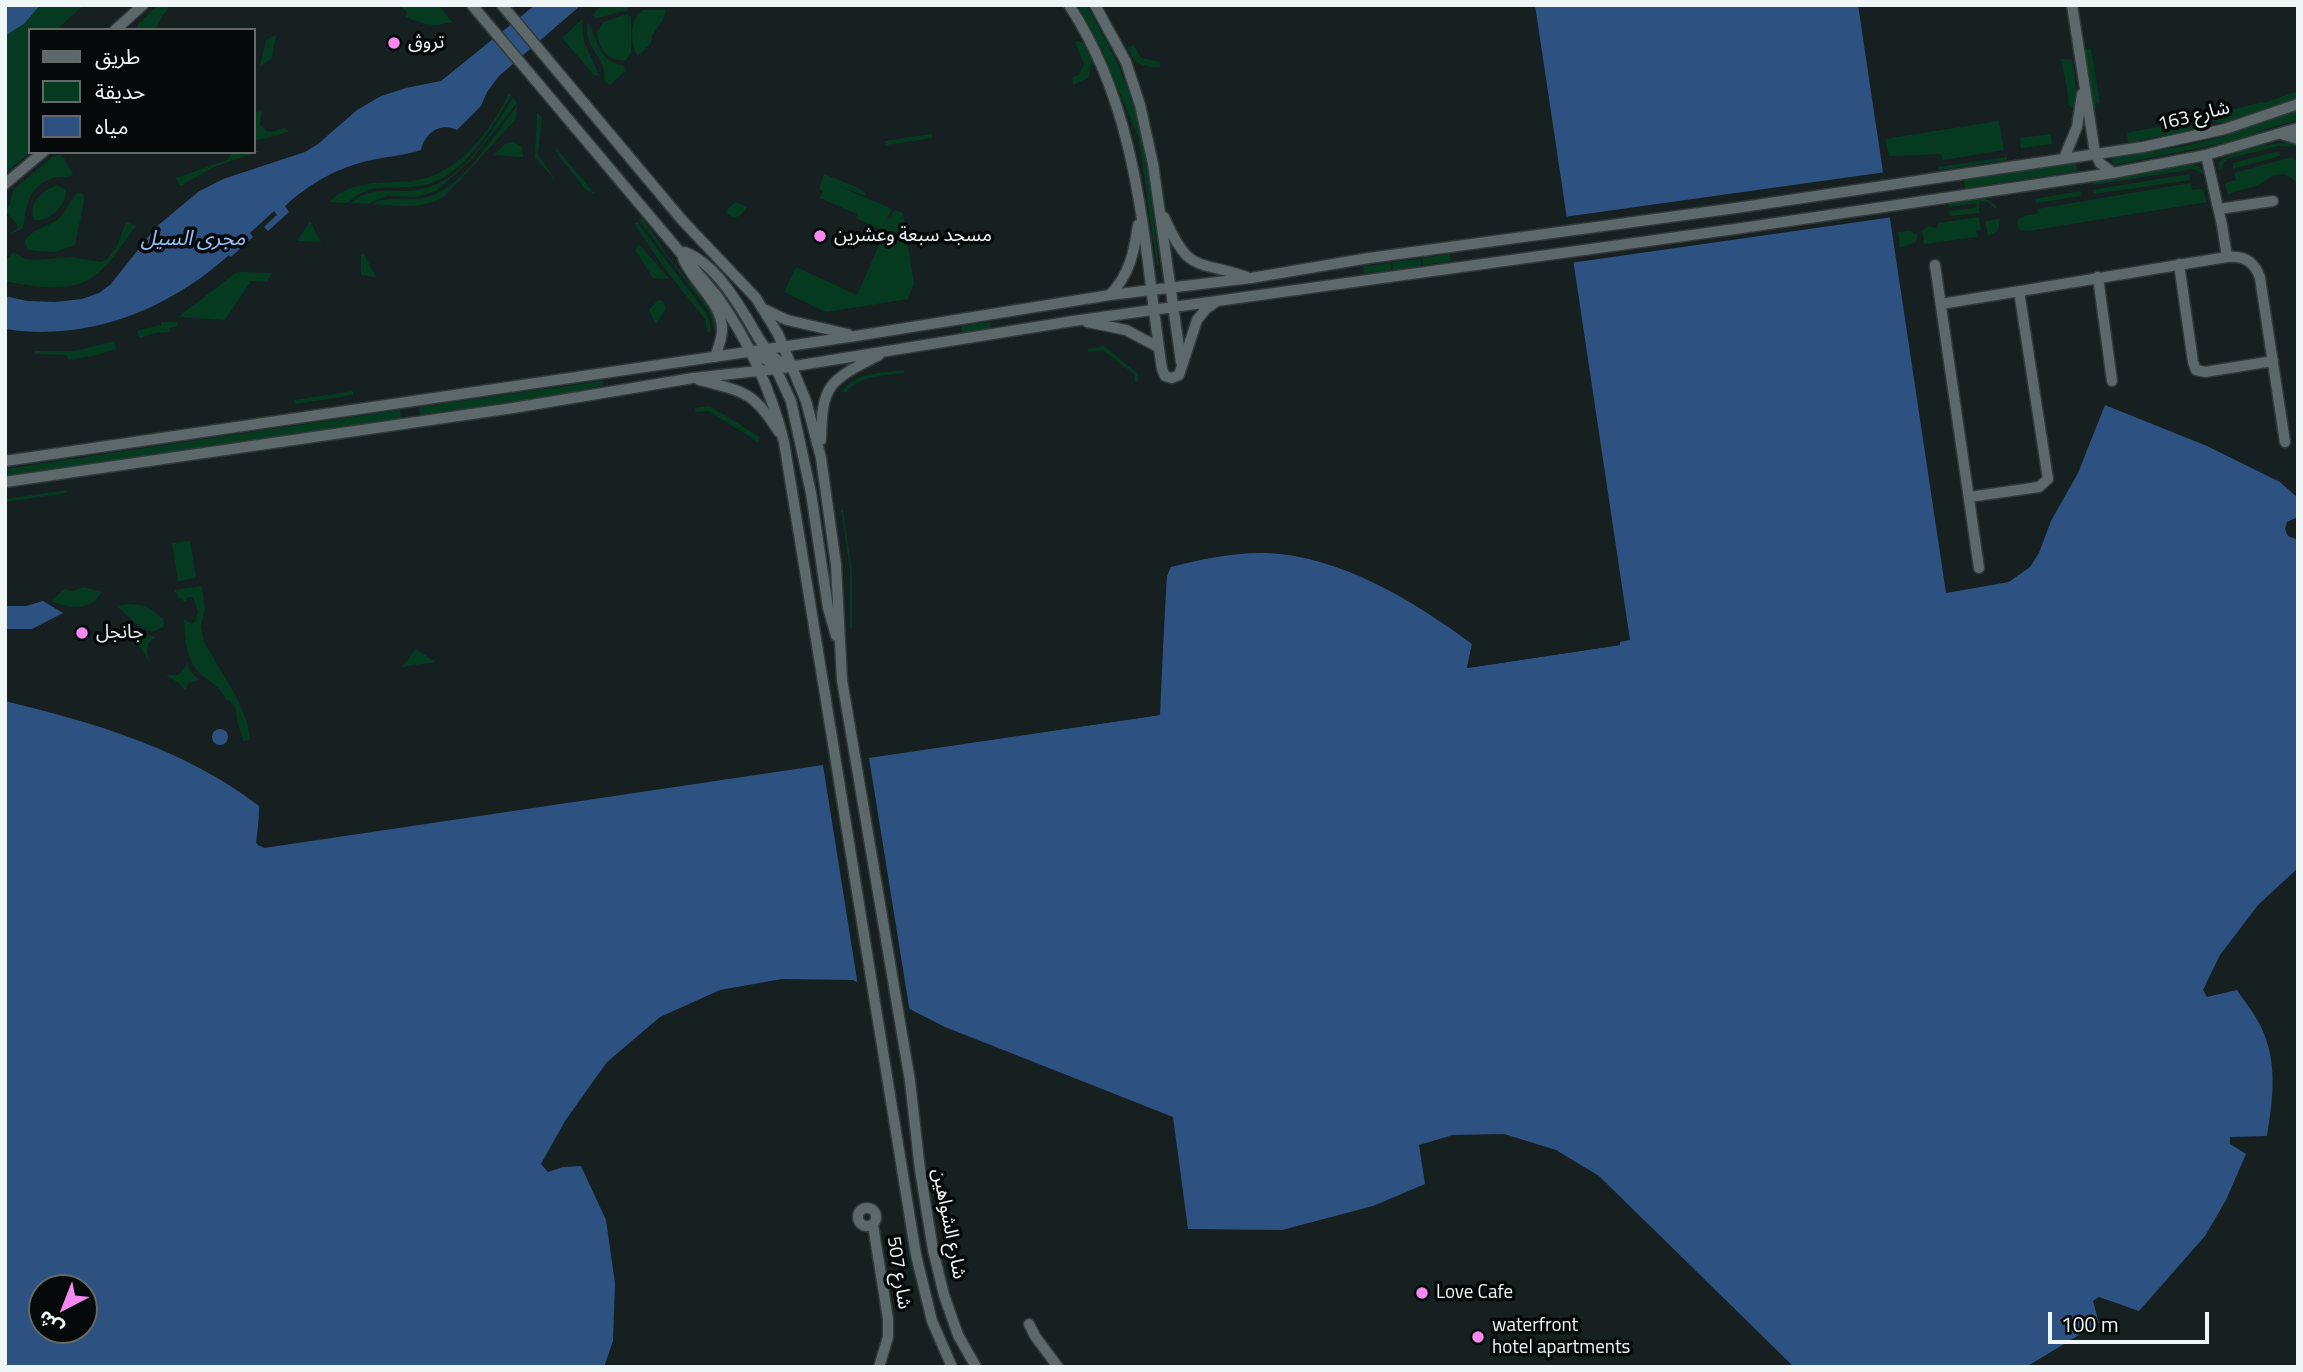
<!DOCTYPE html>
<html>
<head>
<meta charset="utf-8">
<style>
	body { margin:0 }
	#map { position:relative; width:2303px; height:1372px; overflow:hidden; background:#162021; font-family:"Titillium Web","Noto Sans Arabic",sans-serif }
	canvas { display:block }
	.frame { position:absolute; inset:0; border:7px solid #eff6f6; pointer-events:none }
	.legend { position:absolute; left:28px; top:28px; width:228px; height:126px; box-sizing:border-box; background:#060909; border:2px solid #636868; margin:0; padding:9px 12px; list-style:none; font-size:21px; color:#eff6f6 }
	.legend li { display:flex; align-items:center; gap:14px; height:35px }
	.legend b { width:35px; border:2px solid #636868 }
	.north { position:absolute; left:28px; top:1274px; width:70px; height:70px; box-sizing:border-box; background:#060909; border:2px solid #636868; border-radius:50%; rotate:222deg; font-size:19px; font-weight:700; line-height:28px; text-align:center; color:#eff6f6 }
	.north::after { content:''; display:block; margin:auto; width:24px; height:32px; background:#f689ee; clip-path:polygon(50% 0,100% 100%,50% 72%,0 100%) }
	.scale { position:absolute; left:2048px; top:1312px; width:161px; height:32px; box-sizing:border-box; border:4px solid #eff6f6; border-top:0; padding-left:9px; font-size:21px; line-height:24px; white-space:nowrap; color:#eff6f6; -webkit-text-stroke:5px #060909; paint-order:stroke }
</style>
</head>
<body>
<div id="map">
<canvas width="2303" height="1372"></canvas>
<div class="frame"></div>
<ul class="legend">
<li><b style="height:9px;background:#5c6869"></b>طريق</li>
<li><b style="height:19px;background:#053a20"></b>حديقة</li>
<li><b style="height:19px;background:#2d5180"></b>مياه</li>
</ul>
<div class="north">ش</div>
<div class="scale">100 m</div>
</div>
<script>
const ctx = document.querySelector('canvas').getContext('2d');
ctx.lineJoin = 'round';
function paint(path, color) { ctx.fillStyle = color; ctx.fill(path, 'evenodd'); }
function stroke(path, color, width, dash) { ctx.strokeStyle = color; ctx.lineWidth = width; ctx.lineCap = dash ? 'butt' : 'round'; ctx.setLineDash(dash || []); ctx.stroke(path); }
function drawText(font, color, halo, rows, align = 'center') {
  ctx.font = font + ' "Titillium Web","Noto Sans Arabic",sans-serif'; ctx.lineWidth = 7; ctx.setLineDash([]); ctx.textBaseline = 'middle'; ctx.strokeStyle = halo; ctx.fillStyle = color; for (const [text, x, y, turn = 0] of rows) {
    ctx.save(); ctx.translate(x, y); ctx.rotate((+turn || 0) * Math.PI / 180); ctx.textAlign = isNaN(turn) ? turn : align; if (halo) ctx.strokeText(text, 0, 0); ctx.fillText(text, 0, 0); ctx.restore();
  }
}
paint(new Path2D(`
	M5,5h79l-28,25h-26v122l-25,22z
	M158,5h11l-2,6 -4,4 -8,15h-20l5,-8z
	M398,5h41l13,17c-17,5 -31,3 -47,-6l2,-4z
	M601,5h30l-4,5 -32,9 -2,-4z
	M1078,5h8c21,35 39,70 50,109 14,48 16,101 23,151h-2l-18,-126 -37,-89z
	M643,10h23l-3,10 -11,15 -1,8 -13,13c-8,-11 -9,-39 5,-46z
	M626,14l5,3v35l-5,8c-19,2 -28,-12 -29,-29l7,-9z
	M582,19l2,23 15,33h-5l-32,-37z
	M588,22c9,16 10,41 35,43l2,6 -15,14 -6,-4c4,-26 -22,-31 -16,-59z
	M276,35l-4,23 -12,8 6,-26z
	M1077,41l8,2 7,19 -4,16 -15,7 -1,-7 7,-3 5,-11 -9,-22z
	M1134,45l7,13 19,4v5c-16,0 -28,-3 -32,-20z
	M2091,48l9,55 -4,1v5h-3l-9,-58z
	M2061,59h11l5,35 -3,15 -6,-4c2,-11 -5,-33 -7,-46z
	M2298,91v7l-75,26 -13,-4 21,-5v-5l31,-8 2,1z
	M509,93l2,3c-20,33 -49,83 -91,90 -30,5 -47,-6 -73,17l-18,-1c24,-23 51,-18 82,-21 46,-4 80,-50 98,-88z
	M513,98l4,5 -45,56 -36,32 -20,6 -29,-1 -19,8 -17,-1c22,-20 46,-8 72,-14 42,-10 69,-58 90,-91z
	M517,106l-1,13 -71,77c-22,14 -47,10 -73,8 19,-10 39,-1 59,-8 35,-12 64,-62 86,-90z
	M2298,107v13l-39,11 -1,5 -145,29 -1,-7 69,-11 45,-11 20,-10z
	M262,111l-2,13 6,7 7,1 10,-4 7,3 -22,7 -14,2v-27z
	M537,113l5,4 -4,37 18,27 -21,-23z
	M2199,119l-1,7 -6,5 -64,11 -1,-9z
	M1999,121l5,29 -61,10 -2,-6 -52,2 -4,-17z
	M932,134v4l-46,7 -1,-4z
	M2051,134l1,10 -31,4 -1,-10z
	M513,142l9,5 1,10 -29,-2 11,-11z
	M2290,142l8,1v4l-20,-1 -51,13 -4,4 -2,7h-3l1,-8c11,-11 55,-19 71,-20z
	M556,148l39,46 -9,-4 -28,-35z
	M254,151h6l-46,16 -34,19 -4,-8 51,-18 6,-8z
	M2279,151l1,5 -47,13v-6z
	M59,155l5,3 9,17c-7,3 -15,1 -23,4 -22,8 -24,29 -27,49l-14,7 10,-8 -14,-16 5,-7 3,-14 39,-33z
	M2007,157v3l-68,10 -1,-3z
	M2292,157l6,4v23c-19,-22 -29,-2 -45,3 -10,3 -15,2 -25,8l-3,-12 11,-3 -2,-7z
	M2076,163l1,8 -112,17 -1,-8z
	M2192,164l8,3 4,7 -13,-6 -3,2 -95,15v-3z
	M824,174l30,12 12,7 -1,3 -29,-11 56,24 -5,9 2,2 6,-10 8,3 11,71 -6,15 -82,13 -42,-20 12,-25 61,28 28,-63 -29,-14 1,-4 -37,-16 3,-7 -4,-2z
	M2189,174l1,6 -96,14 -1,-4z
	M2191,183l1,7 11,-1 4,13 -179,29 -8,-1c-9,-14 8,-15 18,-16l-1,-5z
	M57,185l9,5c0,16 -16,32 -32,30 -7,-17 9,-29 23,-35z
	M2080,191l1,5 -45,7 -1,-4z
	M78,192l6,3v6l-9,44 -20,7 -27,-2 -3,-7c4,-14 21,-15 32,-23 10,-8 13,-21 21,-28z
	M1981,198l9,3 7,6 -2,2 -7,-7 -9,-1v12l-29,3 -1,-5 26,-3 2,-5 -28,4 -1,-4z
	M736,202l11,5 -7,9 -7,1 -6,-3 1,-6z
	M1979,217l2,13h-5l1,7 -53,7 -2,-13 7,-5 8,3 1,-6z
	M642,218l28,41 41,50 6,15 -1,10 -7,-23 -70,-91z
	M2000,219l-2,12 -10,5 -3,-15z
	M310,221l11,21 -24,-1z
	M126,222l10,4c-12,15 -23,35 -39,48 -23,20 -64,13 -92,7v-20l9,-9 11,7 11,1 36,-3 28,5 6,-2 11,-14z
	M637,222l69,91 4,9v10h-3l-2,-13 -37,-46 -34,-49z
	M1910,231l7,4 -1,7 -16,6 -2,-16z
	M639,244l30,35 -16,-1 -18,-28z
	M364,254l12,23 -15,-2v-20z
	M1450,254l1,7 -28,4 -1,-7z
	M1420,259l1,7 -28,4 -1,-8z
	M1391,263v7l-27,3 -1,-7z
	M237,272l35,1 -5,9 -16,-1 -26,39 -47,-3z
	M658,300l5,1 3,8 -10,15 -7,-14z
	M161,322h17l-1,5 -8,1 1,4 -15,1 -15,5 -3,-7 24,-6z
	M990,322l1,7 -29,4 -1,-7z
	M114,341l2,8 -23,7 -25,4 -1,-5 -32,-1v-3h40z
	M1104,346l33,27 2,8 -4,1 -1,-8 -31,-24 -15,2v-3z
	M904,370v3c-21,3 -44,2 -59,20l-3,-2c15,-19 39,-18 62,-21z
	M603,381l1,4 -49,11 -135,19 -1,-8z
	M353,391v4l-58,9 -1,-4z
	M710,406l49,31 -1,5 -49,-31 -13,1 -1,-4z
	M400,410l1,8 -396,58v-7z
	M67,490v3l-62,9v-3z
	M841,510h2l9,61v57h-2v-59z
	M190,541l6,37 -18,3 -6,-38z
	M202,586l3,22 -4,19 3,15 33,56 10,24 3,17 -7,3c0,-8 -4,-13 -5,-18 -2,-11 0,-15 -9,-24h-3c-5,-12 -13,-16 -23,-24 -17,-14 -18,-36 -19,-57l7,5 4,-2 3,-11 -5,-14h-5l-3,5 -7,-5 -4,-7z
	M83,587l19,5c-11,19 -33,17 -51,9l13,-12 9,2z
	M130,604l16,2 17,13 1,7 -11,6 -14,-6 -22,-20z
	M132,626l11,8 13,3c-11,5 -10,15 -6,25 -8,-12 -12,-22 -28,-23l9,-5z
	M416,649l19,13 -33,5z
	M187,662l4,10 9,8 -11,3 -4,7 -6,-7 -13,-8h12l6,-6z`), '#053a20');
paint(new Path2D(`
	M5,5h35l-15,18 -20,13z
	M535,5h46l-82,71 -12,16 -6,14 -24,24c-17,-8 -32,3 -36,20 -15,5 -29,6 -44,9 -35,6 -66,23 -92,47l4,6 -21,19 -4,-4 13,-12 -3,-4 -24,22 3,4 -22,20 -2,-2c-61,55 -142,87 -224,74v-33l22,5 28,1 27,-3 17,-6 12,-9 45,-57 42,-35 25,-13 82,-27 13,-8 39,-34 24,-14 25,-8 35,-7z
	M1535,5h323l88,588 63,-11 21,-15 9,-14 12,-32 27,-48 27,-68 102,41 73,36 18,16v19l-11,5 -2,7 3,7 10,4v328l-40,37 -38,50 -17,35 4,7 30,-7c8,12 18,24 24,37 17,34 12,73 6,109l-37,1v7l16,10 -20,46 -21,36 -66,75 -40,-14 -6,4 6,22 -73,44h-232l-195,-191 -43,-26 -52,-16 -51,1 -34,10 6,39 -52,22 -91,24 -94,-1 -15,-112 -228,-90 -92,-47 -71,-1 -62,11 -60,27 -53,45 -42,59 -24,43 7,8 15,-5 18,-1 25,54 9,63 -2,58 -9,26h-599v-666c90,22 180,48 254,105l-1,40 901,-131 8,-140 4,-8c31,-8 63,-15 96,-14 73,3 147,48 205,91l-5,24 153,-23v-3l10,-2zM42,1288h42v42h-42z
	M43,601l20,12 -31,16h-27v-23h21z
	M212 737a8 8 0 1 1 16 0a8 8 0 1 1-16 0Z`), '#2d5180');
paint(new Path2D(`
	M1886,172l7,45 -323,46 -6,-46z
	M1172,563l-6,16 -6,136 -291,43 41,255 -52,-27 -35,-221 -559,83 -8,-5 5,-40 2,3 -3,36 8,2 888,-132 6,-131 6,-16z
	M1473,640l2,4 -4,20 145,-22h4v3l-153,23z`), '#162021');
const minor = new Path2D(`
	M472,5l245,291c31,44 54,94 67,146l132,813 16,66 20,46
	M502,5l180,215 74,78 22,36 28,67 15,57 15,107 6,115 68,401 10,89 13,80 11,45 14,40 18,32
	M1069,5c72,109 74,239 93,364l3,7 7,2 7,-3 18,-55 9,-11 10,-7
	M1095,5l31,57 14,43 13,59 28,198
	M2072,5l23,148 5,10 13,10
	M115,30l28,-25
	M2281,134l17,5
	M2206,155l16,70 5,32
	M2064,158l13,-31 5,-33
	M5,184l38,-32
	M2219,209l54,-8
	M1164,217c26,58 31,42 83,60
	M685,252c26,10 46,40 60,63 13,20 21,44 46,52
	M683,258c9,24 40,45 39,72 0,9 -4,18 -7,27
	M2179,264l14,98 3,8 9,2 68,-11
	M1935,265l44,303
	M2098,277l14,104
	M1110,295c20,-21 24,-43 28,-70
	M1941,304l286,-47c17,-2 28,5 33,21l25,164
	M766,310l21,10 61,14
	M1087,322l39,8 32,17
	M750,352l17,8 9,9 15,32 20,92 17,115 8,28
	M699,380c46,12 54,11 80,52
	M821,440c1,-57 8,-59 58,-85
	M5,461l851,-125 254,-41 141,-17 118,-20 367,-50 407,-61 82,-18 73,-25
	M5,482l508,-74 180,-30 83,-9 297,-48 669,-93 371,-55 93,-18 92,-27
	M1969,497l70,-10 9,-8 -29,-188
	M858 1217a9 9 0 1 1 18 0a9 9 0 1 1-18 0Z
	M873,1225l15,94v18l-9,30
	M1029,1324l6,12 23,31`);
stroke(minor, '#32393a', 13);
stroke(minor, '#5c6869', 10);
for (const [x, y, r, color] of [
	[394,43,7,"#f689ee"],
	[820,236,7,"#f689ee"],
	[82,633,7,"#f689ee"],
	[1422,1293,7,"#f689ee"],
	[1478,1337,7,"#f689ee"]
]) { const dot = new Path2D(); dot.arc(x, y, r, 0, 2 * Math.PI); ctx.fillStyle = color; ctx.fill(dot); stroke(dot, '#060909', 2.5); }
drawText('19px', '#eff6f6', '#060909', [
	["تروڨ",408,43],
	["مسجد سبعة وعشرين",834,236],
	["جانجل",96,633],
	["Love Cafe",1436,1293],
	["waterfront",1492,1326],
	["hotel apartments",1492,1348]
], 'left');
drawText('19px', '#eff6f6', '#060909', [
	["شارع 163",2194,117,-14],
	["شارع الشواهين",948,1224,79],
	["شارع 507",898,1273,81]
]);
drawText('italic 21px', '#95c1fb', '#060909', [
	["مجرى السيل",193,240]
]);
</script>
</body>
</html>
